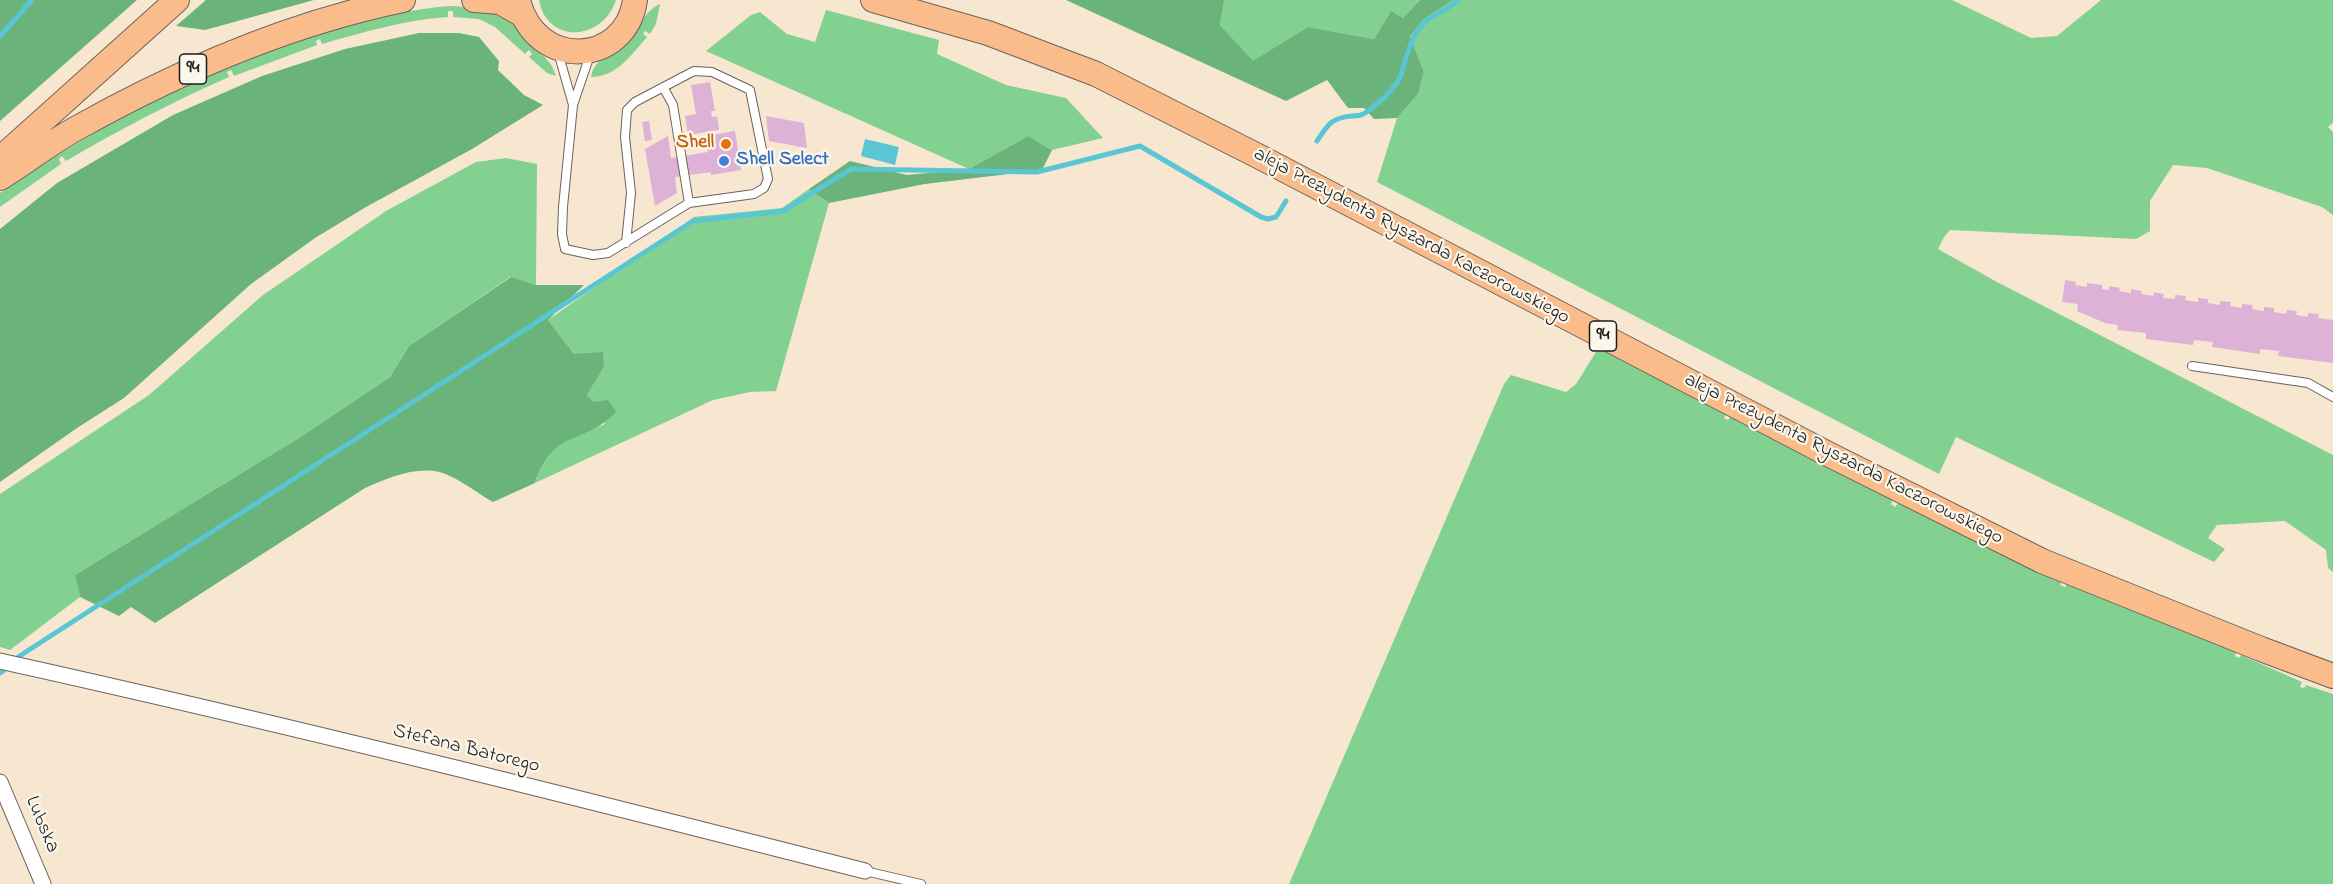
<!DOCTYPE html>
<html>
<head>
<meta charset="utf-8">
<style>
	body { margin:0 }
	canvas { display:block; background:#f7e7d1 }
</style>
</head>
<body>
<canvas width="2333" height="884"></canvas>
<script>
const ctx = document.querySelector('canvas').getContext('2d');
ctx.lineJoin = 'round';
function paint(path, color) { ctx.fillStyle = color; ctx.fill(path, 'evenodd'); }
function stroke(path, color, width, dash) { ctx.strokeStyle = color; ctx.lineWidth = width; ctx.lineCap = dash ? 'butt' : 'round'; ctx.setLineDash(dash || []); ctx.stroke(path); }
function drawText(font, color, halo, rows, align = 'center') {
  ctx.font = font + ' "Indie Flower",sans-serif'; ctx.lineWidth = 4.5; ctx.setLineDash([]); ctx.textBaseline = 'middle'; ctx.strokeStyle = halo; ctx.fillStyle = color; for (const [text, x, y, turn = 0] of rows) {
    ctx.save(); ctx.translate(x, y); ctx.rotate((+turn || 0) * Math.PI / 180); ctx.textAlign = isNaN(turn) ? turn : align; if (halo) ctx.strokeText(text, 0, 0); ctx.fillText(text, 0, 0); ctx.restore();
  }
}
paint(new Path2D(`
	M539,0h77c-13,41 -69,45 -77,0z
	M1224,0h196l-17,18 -12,-7 -17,28 -66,-12 -55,35 -33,-37z
	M1453,0h499l79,38 26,-2 44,-36h232v123l-5,4 5,5v83l-11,-8 -115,-39 -34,-3 -23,36v30l-14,8 -186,-9 -6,7 -6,12 59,33 336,173v117l-5,-4 -2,-18 -41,-29 -68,4 -9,13 17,11 -11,13 -258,-125 -17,37 -562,-292 20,-64 21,-24 6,-22 -14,-36 14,-17z
	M660,4l-4,20 -6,10 -5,-3 -2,3 4,3c-16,18 -30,40 -56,40 4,-21 24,-23 37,-37 12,-13 15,-28 32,-36z
	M453,6l47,4 -3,5 5,3 3,-5c10,9 16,20 25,30 11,13 20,14 26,33l-9,-3 -18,-16 3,-3 -3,-4 -4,4 -30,-27 -16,-8 -26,-2v-6h-5v6c-44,3 -84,15 -126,27l-2,-5 -4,2 1,4 -83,31 -3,-6 -4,2 2,5c-57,25 -110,53 -163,84l-4,-5 -3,3 2,5 -61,43v-14c106,-73 213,-129 337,-164 39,-11 76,-21 116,-23z
	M826,10l113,30 -2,14 69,31 60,13 37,40 -51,12 -24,-14 -59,33 -263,-118 45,-36 9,-3 27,22 28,8z
	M506,158l31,6 -1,121 -26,-8 -101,69 -19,31 -88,59 -227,139 5,22 -70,53 -10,-3v-153l149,-99 114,-100 123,-84 90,-49z
	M809,189l20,14 -53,188 -26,1 -37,8 -178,83c13,-40 33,-44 70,-59l-11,-22 -7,-7 17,-28 -30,-13 -26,-34 146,-103 88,-9z
	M1596,352h10l120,62 -2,4 4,2 3,-4 162,84 -2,4 4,3 3,-4 164,78 -2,4 5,2 2,-3 169,68 -1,4 4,2 2,-3 61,27 -2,5 4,1 2,-3 27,9v190h-1044l215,-500 7,-9 55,17 10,-8z`), '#83d190');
paint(new Path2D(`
	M0,0h137l-137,121z
	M206,0h108l-109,30 -29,-4z
	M1066,0h158l-4,25 33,36 55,-34 66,12 17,-28 12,7 17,-18h33l-29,19 -14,17 14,36 -6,22 -21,24 -23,1 -10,-11h-16l-21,-28 -41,21z
	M419,33h40l20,4 20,24 -1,9 26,25 19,10 -71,44 -106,58 -51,31 -64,46 -127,114 -47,30 -77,54v-253l57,-46 116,-68 89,-39 83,-27z
	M1028,136l24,14 -10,20 -117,14 -96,19 -20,-14 41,-28 57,14 62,-6z
	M511,277l25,8h48l-36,35 26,34 29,-2 1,15 -17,28 7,7 14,-2 8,12c-32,34 -62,15 -81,71l-42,19c-16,-9 -41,-29 -59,-31 -23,-3 -49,8 -69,17l-210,135 -24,-16 -12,9 -39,-19 -5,-22 227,-139 88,-59 19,-31z`), '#6ab37a');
paint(new Path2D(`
	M865,139l34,8 -4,18 -34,-9z`), '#5ac6d4');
stroke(new Path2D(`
	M0,36l32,-36
	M1317,141c11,-17 14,-23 35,-25 4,0 9,0 13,-3 11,-7 30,-24 35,-36 6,-16 8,-33 18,-47 10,-15 28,-18 40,-30
	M18,657l675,-436 90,-10 68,-42 186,3 103,-26 121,71 7,2 8,-2 10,-16
	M0,673l3,-2`), '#5ac6d4', 5);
paint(new Path2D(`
	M710,82l5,29h-4l1,6 5,-1 2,14 -31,5 -3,-19 11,-2 -5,-29z
	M766,116l38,7 3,25 -38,-7z
	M649,121l3,19 -7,1 -3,-19z
	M735,131l6,39 -30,5v-3l-36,5 2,16 -22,13 -10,-57 23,-13 3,22 37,-6 -3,-16z
	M2065,280l11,2 -1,3 12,2v-4l15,2v4l7,1v-4l11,2 -1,3 12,2v-4l11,2 -1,3 12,2 1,-4 10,2 -1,4 12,1v-4l11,1 -1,4 13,2v-4l10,1v4l12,2v-4l11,1 -1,4 12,2v-4l11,1 -1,4 12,2v-4l10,1v4l12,2 1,-4 10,1 -1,4 12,2v-4l11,1 -1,4 15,2v43l-55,-7 1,-5 -19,-2v5l-48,-7 1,-5 -19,-2 -1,5 -47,-6v-6l-29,-3 1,-5 -13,-2 -28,-12 1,-7 -16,-2z`), '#deb1d6');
const service = new Path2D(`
	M558,52l15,53
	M590,55l-17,50 -10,102 -1,27 3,15 28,6 15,-2 81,-50 65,-9 10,-6 4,-9 -18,-89 -38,-18 -18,-1 -59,31 -8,8 -2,27 6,56 -5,50
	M663,87l10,18 16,98
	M2192,366l116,17 25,14
	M865,871l56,13`);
const minor = new Path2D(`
	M0,661c290,64 578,137 865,210
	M0,782l43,102`);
const primary = new Path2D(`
	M474,0l26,2 21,12
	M518,0c17,71 108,66 117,0
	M873,0l115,33 108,41 162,82 570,298 214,107 219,88 72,27
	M0,159l177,-159
	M0,178c26,-16 50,-35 77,-50 102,-57 210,-104 326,-128`);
stroke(service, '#69635b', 10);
stroke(minor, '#69635b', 17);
stroke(primary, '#69635b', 26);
stroke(service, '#fff', 8);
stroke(minor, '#fff', 15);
stroke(primary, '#f9bc8a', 24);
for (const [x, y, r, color] of [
	[726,144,6,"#e8710a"],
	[724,161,6,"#3f7fe0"]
]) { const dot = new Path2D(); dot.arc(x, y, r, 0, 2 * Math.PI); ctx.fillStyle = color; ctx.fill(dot); stroke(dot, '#fbf7ec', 2); }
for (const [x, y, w] of [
	[193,69,27],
	[1603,336,27]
]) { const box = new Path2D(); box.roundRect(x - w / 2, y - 15, w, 30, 4.5); ctx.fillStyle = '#fbf7ec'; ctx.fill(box); stroke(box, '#1c1c1c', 1.5); }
drawText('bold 18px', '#1c1c1c', null, [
	["94",193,69],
	["94",1603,336]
]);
drawText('bold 20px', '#c56008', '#fbf7ec', [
	["Shell",714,144]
], 'right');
drawText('bold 20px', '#366cbe', '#fbf7ec', [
	["Shell Select",736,161]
], 'left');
drawText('20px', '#1c1c1c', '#fbf7ec', [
	["aleja Prezydenta Ryszarda Kaczorowskiego",1411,237,28],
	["aleja Prezydenta Ryszarda Kaczorowskiego",1843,460,27],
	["Stefana Batorego",466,750,14],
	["Lubska",41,825,67]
]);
</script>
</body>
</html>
